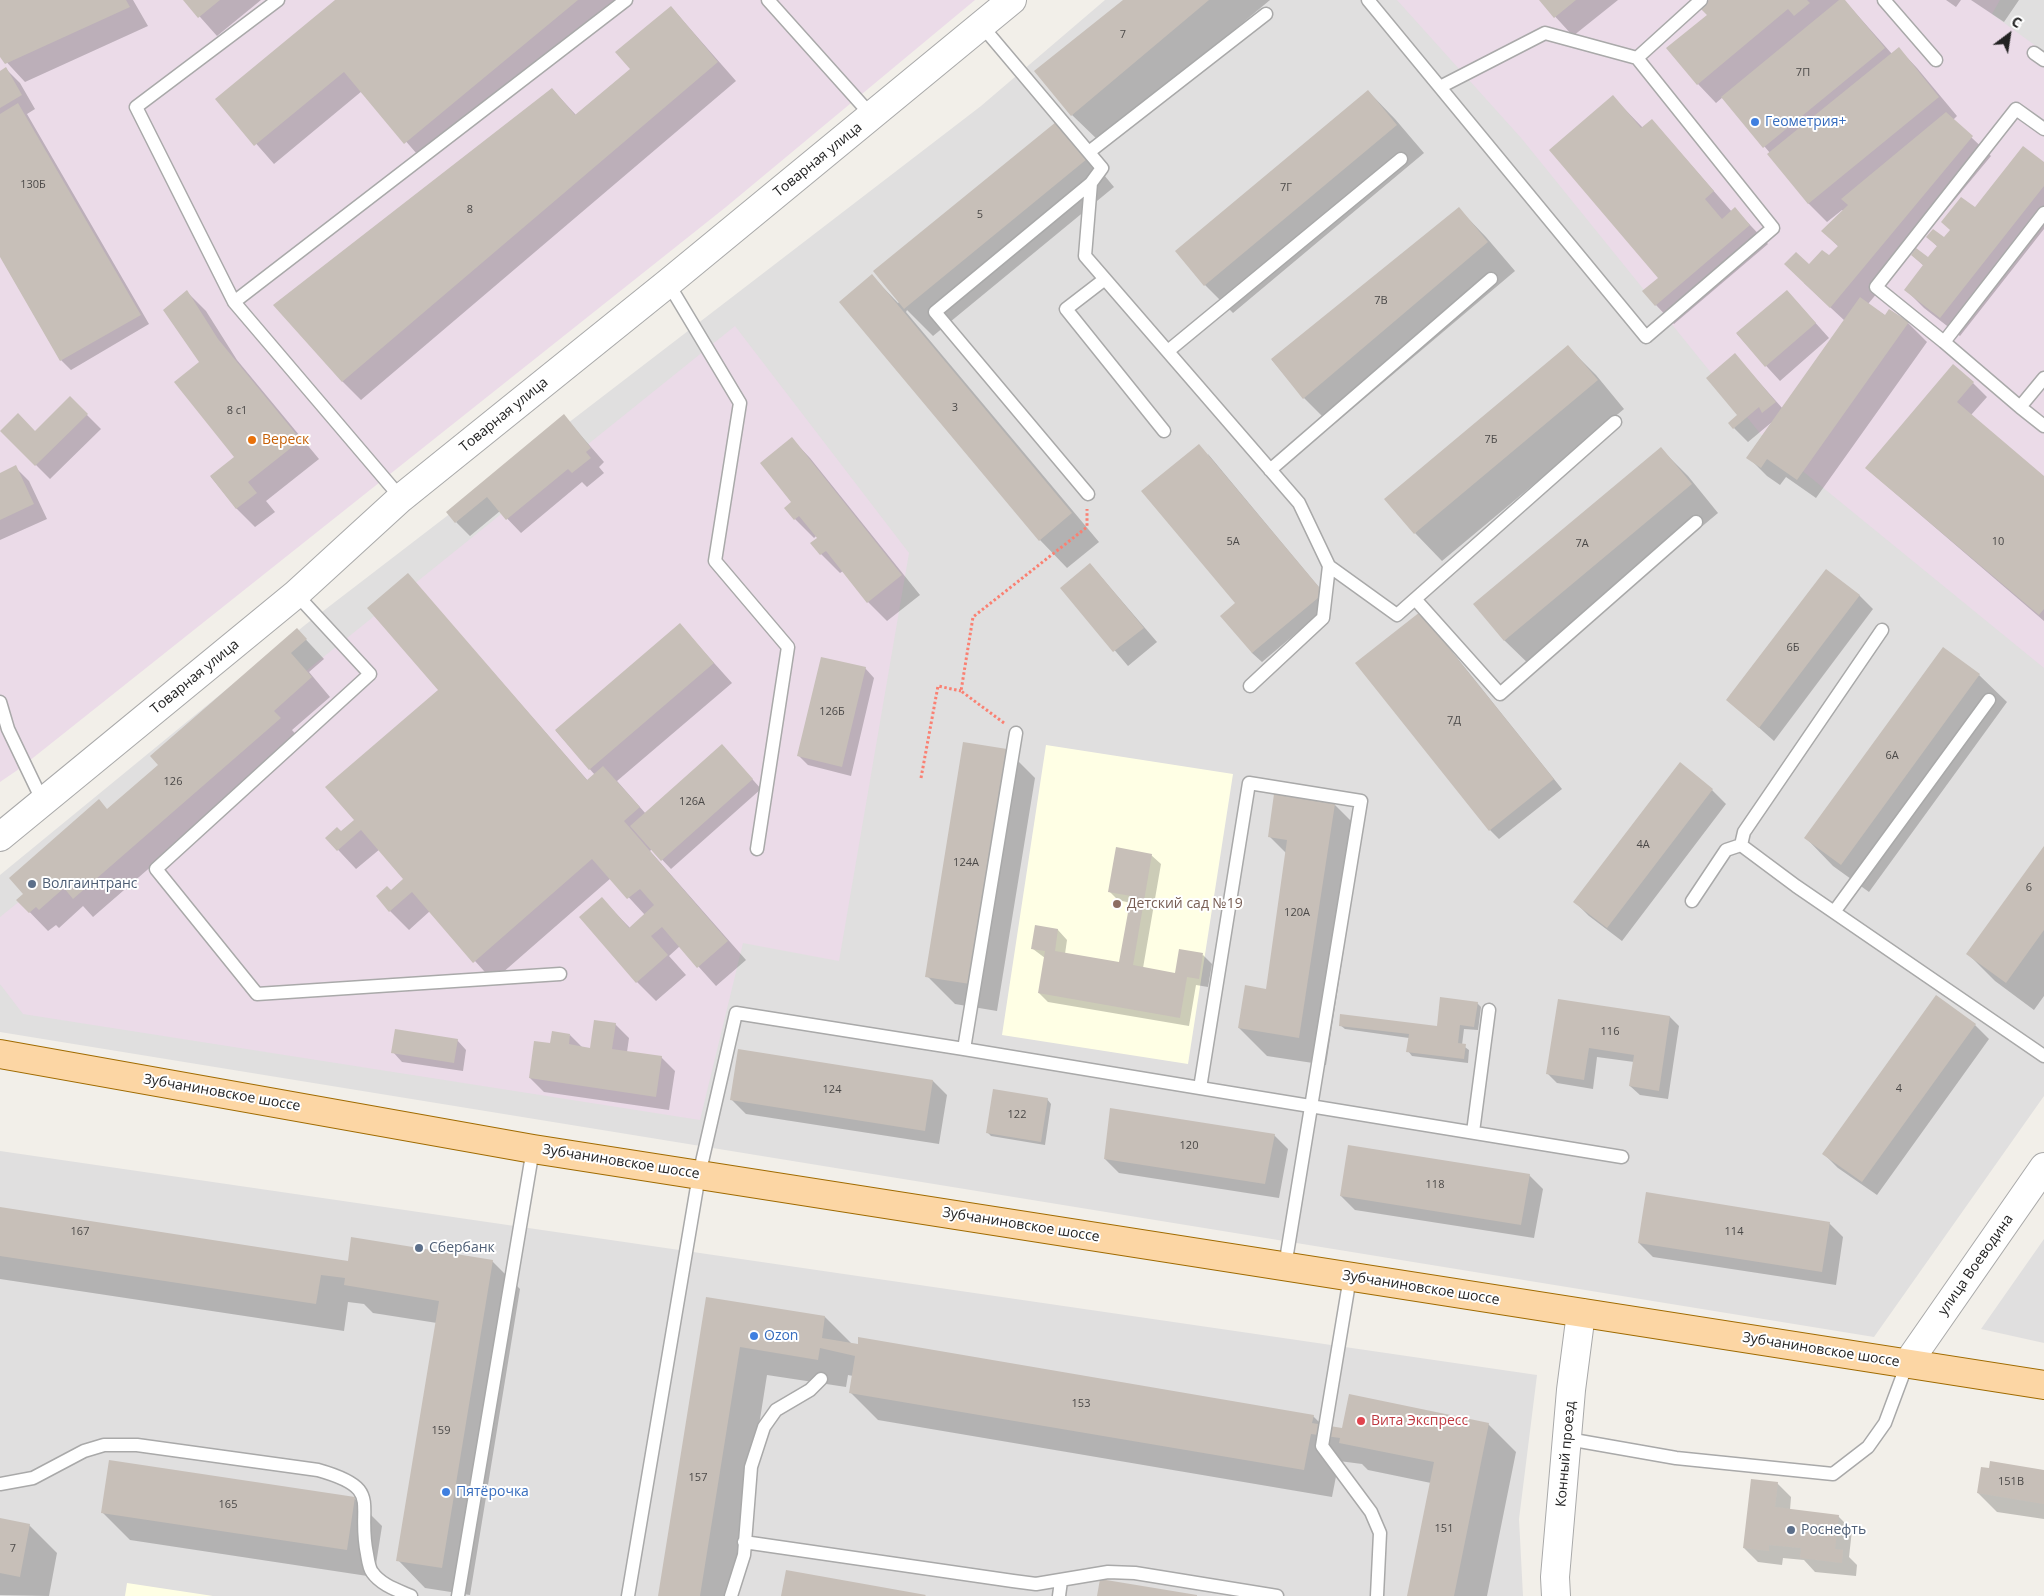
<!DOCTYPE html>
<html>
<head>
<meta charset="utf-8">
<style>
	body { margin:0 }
	#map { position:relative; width:2044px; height:1596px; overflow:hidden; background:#f2efe9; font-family:"Open Sans",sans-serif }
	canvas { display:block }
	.north { position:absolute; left:1984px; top:10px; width:50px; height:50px; -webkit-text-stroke:4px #fff; paint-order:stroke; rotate:31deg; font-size:14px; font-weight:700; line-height:20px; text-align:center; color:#222 }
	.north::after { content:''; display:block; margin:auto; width:18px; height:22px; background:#222; clip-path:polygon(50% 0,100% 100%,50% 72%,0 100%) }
</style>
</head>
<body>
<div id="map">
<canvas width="2044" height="1596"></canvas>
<div class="north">С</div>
</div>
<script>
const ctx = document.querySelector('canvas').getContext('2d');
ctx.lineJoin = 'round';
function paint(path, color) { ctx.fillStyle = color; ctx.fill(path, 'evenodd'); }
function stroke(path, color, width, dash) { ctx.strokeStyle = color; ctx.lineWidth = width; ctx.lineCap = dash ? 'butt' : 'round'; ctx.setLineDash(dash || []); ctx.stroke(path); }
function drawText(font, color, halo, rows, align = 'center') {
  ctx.font = font + ' "Open Sans",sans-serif'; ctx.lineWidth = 4; ctx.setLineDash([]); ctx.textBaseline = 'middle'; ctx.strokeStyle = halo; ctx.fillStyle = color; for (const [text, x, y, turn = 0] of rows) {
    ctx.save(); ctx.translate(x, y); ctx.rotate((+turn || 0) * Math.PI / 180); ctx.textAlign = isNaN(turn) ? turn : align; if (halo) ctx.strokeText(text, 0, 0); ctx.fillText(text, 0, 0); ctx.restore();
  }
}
paint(new Path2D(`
	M1105,0h939v1096l-170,241 -1874,-305v-157l305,-250 676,-519z
	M0,1151l1537,224 -18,144 4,77h-1523z
	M2044,1239v104l-63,-14z`), '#e0dfdf');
paint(new Path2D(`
	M0,0h975l-249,207 -707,562 -19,13z
	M1397,0h603l-8,14 52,38v616l-277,-226 -245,-303z
	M735,326l174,227 -70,408 -96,-18 -43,177 -677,-106 -23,-30v-67z`), '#ebdbe8');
paint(new Path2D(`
	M1046,745l187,29 -45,290 -186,-29z
	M127,1583l86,13h-88z`), '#ffffe5');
paint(new Path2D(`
	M0,0h133l15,26 -123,56 -25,-27z
	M185,0h76l-44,36z
	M337,0h283l-196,162 -62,-71 -88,73 -57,-65z
	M1125,0h145l-170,142 -28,-27z
	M1540,0h78l-45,36z
	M1711,0h133l48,54 7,-5 18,19 40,48 -4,4 38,36 -123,148 18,12 4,-6 18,13 19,19 -111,156 -30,-21 -6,8 -13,-9 -19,-19 24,-35 -24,20 -14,-14 5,-13 -4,-60 48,54 62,-88 -41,-38 5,-17 20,-9 10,-10 -16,-16 21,-20 -2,-1 -15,12 -19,-19 -38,-50 -47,-56 -7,6 -18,-19z
	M1946,0h15l-5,7z
	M1971,0h48l-15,22z
	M671,7l65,74 -375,319 -19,-19 210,-292 24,26 55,-46z
	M6,69l14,14 15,26 -8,5 122,210 -78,46 -10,-10 -61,-106v-182z
	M1368,91l27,28 29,34 -191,160 -28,-28 -28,-34z
	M1613,97l30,31 9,-8 80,92 3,-3 33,35 -94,80 -18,-19 3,-27z
	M1084,151l30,36 -181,149 -26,-26 -1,2 193,230 -32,26 -27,-28 -168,-264 26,27z
	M2044,164v65l-84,107 -36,-28 -18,-18 18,-24 -12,-11 16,4 10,-12 -10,-10 16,2 31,-30z
	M1459,209l27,28 29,34 -183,155 -28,-28 -32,-38z
	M1787,291l42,47 -49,43 -43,-47z
	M187,292l19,19 31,49 82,99 -53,42 9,11 -20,15 -18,-18 -26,-32 25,-19z
	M1568,347l28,28 28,34 -182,152 -27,-28z
	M1973,383l14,14 -16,18 73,62v144l-178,-153z
	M70,398l31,31 -51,50 -48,-48 33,1z
	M564,416l40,46 -5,5 5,6 -17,14 -5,-5 -61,51 -21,-22 -30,25 -14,-14z
	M792,439l18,19 110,137 -33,26 -19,-19 -25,-31 -3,2 -19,-19 -4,-19 -3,3 -19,-19z
	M1661,449l27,27 30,37 -185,155 -28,-27 -30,-37z
	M1208,454l124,149 -70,59 -10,-9 -15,-49z
	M15,467l14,14 18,38 -47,21v-66z
	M1090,564l67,78 -29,24 -66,-78z
	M408,575l180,206 7,-6 -39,-44 124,-106 52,58 -115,98 29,33 85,-59 30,34 -90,80 -19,-20 -2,2 96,109 -30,26 -36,-40 -11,10 17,19 -30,26 -19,-19 -35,-83 28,29 15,-13 -34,-37 -118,103 -63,-70 -21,19 -19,-19 1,-20 14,-12 -25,-30 -24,20 -29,-31 14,-5 15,-13 84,-130z
	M1859,595l14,14 -99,132 -46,-41z
	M1429,623l133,166 -63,50 -9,-9z
	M297,630l27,29 -15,13 21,25 -38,33 7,8 -206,179 -10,-11 -24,22 -3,-3 -8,6 -30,-31 90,-90 51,-45z
	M865,668l9,10 -23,98 -43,-11 -9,-9z
	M1979,675l28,27 -138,190 -36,-26 -27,-28z
	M964,744l43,6 28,28 -38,233 -42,-7 -28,-28z
	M1712,790l14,14 -104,137 -33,-25 -14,-14z
	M1335,805l27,27 -36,233 -59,-9 -28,-28 28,-38 19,-137 -17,-17z
	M2044,848v148l-10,14 -39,-29 -27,-27z
	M1151,855l10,9 -18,104 33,6 27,-19 9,9 -4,23 -12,-2 -7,41 -141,-24 -9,-9 6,-35 -12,-9 3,-22 22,3 9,10 -2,14 55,10 11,-61 -13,-3 -9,-9z
	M1559,1000l111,17 9,9 -11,73 -28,-4 -10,-9 4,-24 -37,-5 -4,32 -36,-6 -9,-9z
	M1477,1003l4,4 -3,23 -14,-1 -2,16 7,5 -1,13 -56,-7 -4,-5 1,-13 -64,-9 -5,-4 98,3z
	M615,1024l14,14 -2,14 34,5 14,14 -6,39 -125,-18 -14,-14 40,-43 13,13 8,1z
	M1975,1025l14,14 -112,156 -39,-27 -14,-14z
	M457,1040l9,10 -3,21 -61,-9 -9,-10z
	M739,1050l194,31 14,14 -8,49 -193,-30 -14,-14z
	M1047,1099l4,5 -6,41 -54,-9 -4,-4z
	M1274,1135l14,14 -9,49 -160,-25 -14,-14z
	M1529,1175l14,14 -9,49 -179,-28 -14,-14z
	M0,1208l349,54 143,-1 28,28 -50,306 -45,-7 -27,-28 39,-237 -64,-10 -9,-9 -16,-2 -4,29 -344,-52z
	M1829,1223l14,14 -7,48 -183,-28 -14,-14z
	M707,1298l118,19 27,27 461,72 10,10 20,3 145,-5 28,28 -29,144h-79l23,-113 -63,-13 -6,-6 -23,-3 -7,36 -454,-77 -28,-28 3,-16 -5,-1 -2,12 -79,-12 -35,221h-73z
	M2044,1471v48l-47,-7 -19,-19z
	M1777,1483l14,14 -1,13 48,6 14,14 -3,27 8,8 -1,11 -41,-4 -11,-12 -21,-2 -1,7 -24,-3 -14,-14z
	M354,1498l28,28 -8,51 -244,-37 -27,-27z
	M0,1520l29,5 28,28 -8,43 -49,-1z`), '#0003');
paint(new Path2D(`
	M0,0h126l4,7 -125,57 -5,-7z
	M183,0h37l-22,18z
	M335,0h243l-174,144 -60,-72 -90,74 -39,-47z
	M1123,0h86l-138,116 -37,-45z
	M1539,0h37l-22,18z
	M1709,0h98l3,3 -16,13 -6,-7 -91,76 -31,-37 41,-33 -7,-7z
	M1839,0h6l40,48 -122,100 -42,-51z
	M671,6l47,56 -376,320 -69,-77 279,-217 23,27 55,-46 -15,-17z
	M1899,47l40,50 -131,107 -41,-50z
	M6,67l16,28 -22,13v-37z
	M1368,90l29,35 -193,161 -29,-35z
	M1613,95l28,33 11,-9 62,72 -9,8 17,20 13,-12 15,18 -95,81 -13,-15 16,-13 -109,-128z
	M18,103l123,212 -81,46 -60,-104v-143z
	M1946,112l27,24 -143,172 -46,-44 12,-12 13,12 13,-14 7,5 9,-9 -17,-15 27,-26 -7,-6z
	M1056,122l31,37 -183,150 -31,-38z
	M2023,146l21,16v24l-104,132 -36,-28 19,-25 -12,-10 5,-7 12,9 9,-11 -11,-9 7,-8 11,8 6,-7 -9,-8 20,-25 14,10z
	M1459,207l29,35 -185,157 -32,-40z
	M872,274l200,239 -33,28 -200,-239z
	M187,290l31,49 83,101 -53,42 9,11 -21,16 -26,-33 24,-19 -60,-75 25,-20 -36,-52z
	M1787,290l29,33 -51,44 -29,-34z
	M1860,297l25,18 4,-6 20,13 -112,158 -30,-21 -6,9 -15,-10z
	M1568,345l30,35 -184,154 -30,-35z
	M1735,353l41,49 -14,11 -3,-6 -26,22 -5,-6 9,-8 -31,-37z
	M1953,364l21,18 -17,20 87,74v133l-5,6 -174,-147z
	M70,396l18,18 -53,52 -35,-35 18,-18 17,18z
	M564,414l27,34 -5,4 5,6 -19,15 -4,-4 -62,51 -19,-23 -32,26 -9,-11z
	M792,437l110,138 -35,28 -41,-52 -6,4 -10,-12 7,-5 -18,-22 -5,4 -10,-12 7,-6 -31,-39z
	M1199,444l125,149 -72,60 -32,-37 15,-13 -94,-112z
	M1661,447l31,37 -188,157 -31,-37z
	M16,465l18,39 -34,16v-47z
	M1090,563l54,65 -31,24 -53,-64z
	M1826,569l34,26 -101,133 -33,-28z
	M408,573l179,207 16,-14 37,41 -16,14 104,120 -31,27 -35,-41 -11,9 17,19 -32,28 -57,-66 23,-20 27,31 25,-23 -14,-16 -13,10 -35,-40 -119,104 -61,-71 -23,20 -13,-16 11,-10 4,4 12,-11 -42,-49 -24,21 -12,-13 12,-11 4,4 13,-11 -29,-33 113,-97 -71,-82z
	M1420,612l134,167 -65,52 -134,-168z
	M680,623l34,40 -125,107 -34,-40z
	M297,628l10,11 -16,14 21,24 -38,34 7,7 -208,181 -9,-11 -25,22 -3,-3 -7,6 -13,-13 7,-6 -14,-16 90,-79 8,10 51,-44 -8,-9z
	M1943,647l37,27 -139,191 -37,-27z
	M821,657l45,10 -24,100 -45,-11z
	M963,742l44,7 -37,235 -45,-7z
	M722,744l31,35 -92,82 -31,-35z
	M1680,762l33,27 -106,139 -34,-26z
	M1274,794l61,10 -36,234 -61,-10 7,-43 21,4 21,-149 -19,-3z
	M2044,846v84l-38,53 -40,-29z
	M1116,847l36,7 -19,111 42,8 4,-24 24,4 -4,26 -12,-2 -7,41 -142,-25 7,-42 -14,-2 4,-24 23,4 -3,22 64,11 12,-66 -23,-4z
	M1936,995l40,29 -114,158 -40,-28z
	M1440,997l38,5 -4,25 -14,-2 -2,18 8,1 -2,15 -58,-7 3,-18 -70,-8 1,-12 97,12z
	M1558,999l112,17 -11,75 -30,-5 5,-31 -45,-7 -5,32 -38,-6z
	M594,1020l22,3 -4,26 50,7 -6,41 -127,-19 5,-37 16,2 2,-12 18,3 -1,10 21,4z
	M395,1029l63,10 -4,24 -63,-10z
	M738,1049l195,31 -8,51 -195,-31z
	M993,1089l55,9 -7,44 -55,-9z
	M1110,1108l165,26 -10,50 -161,-25z
	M1348,1145l182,29 -9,51 -181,-29z
	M1646,1192l184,30 -8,50 -184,-29z
	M0,1207l348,54 3,-24 142,23 -51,308 -46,-7 43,-260 -95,-16 1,-7 -24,-3 -5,29 -316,-48z
	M706,1297l119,19 -3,22 36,6v-7l456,78 -2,8 30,5 7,-34 140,29 -35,173h-47l27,-134 -95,-19 1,-5 -29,-4 -7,36 -455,-77 6,-37 -35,-8 -2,12 -78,-13 -40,249h-42z
	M109,1460l246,37 -8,53 -246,-37z
	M1990,1461l54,9v34l-67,-11 4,-26 8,1z
	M1751,1479l27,3 -3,25 64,8 -4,34 8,1 -1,13 -42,-5 1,-10 -32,-3v6l-26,-3z
	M0,1518l30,6 -10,53 -20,-4z
	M786,1570l140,25 -1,1h-144z
	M1100,1579l97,16v1h-100z`), '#c7bfb8');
const service = new Path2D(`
	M768,0l104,116
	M1368,0l278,337 127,-109 -136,-170 -92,-25 -105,54
	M1884,0l52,60
	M982,26l120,142 -11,15 -6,73 214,247 30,63 68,49 218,-193
	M2034,53l10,7
	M1637,58l64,-58
	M1089,152l177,-138
	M1105,279l-39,30 98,122
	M668,283l72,120 -25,158 73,86 -31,202
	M234,302l-98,-195 142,-107
	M1944,342l-68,-55 140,-178 28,20
	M1168,351l233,-192
	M2044,378l-24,29 24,19
	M2020,407l-76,-65 100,-129
	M1270,470l221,-191
	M1088,494l-153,-182 156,-129
	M401,498l-167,-196 392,-302
	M296,594l74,80 -214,195 101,125 303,-20
	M1415,599l85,95 196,-172
	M1250,686l73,-68 6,-52
	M0,702l8,27 35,73
	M1016,733l-52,316 236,39
	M1741,845l3,-13 138,-202
	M1692,901l34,-51 15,-5 55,41 248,170
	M1834,912l155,-212
	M1473,1132l16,-122
	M1285,1266l76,-465 -112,-18 -49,305c140,23 281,46 422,69
	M1350,1277l-28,169 49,66 9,21 -3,63
	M1568,1439l108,19 157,16 35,-27 17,-24 22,-59
	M0,1484l33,-6 51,-27 20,-6h33l181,25c67,19 38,33 49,84 1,6 2,14 5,18 9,13 25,18 39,24
	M744,1542l269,39 23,3 72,-12 27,1 142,23
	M458,1596l75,-447
	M628,1596l71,-421 37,-162 228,36
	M731,1596l13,-41 7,-88 13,-40 12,-17 34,-20 11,-11
	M1059,1596l2,-15`);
const tertiary = new Path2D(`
	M0,837l296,-243 105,-96 267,-215 344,-283
	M1907,1364l137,-197
	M1556,1596l-1,-19 16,-187 10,-77`);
const primary = new Path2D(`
	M0,1054l533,95 1511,236`);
stroke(service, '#a9a9a9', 15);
stroke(tertiary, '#a9a9a9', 30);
stroke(primary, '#a06b00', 30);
stroke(new Path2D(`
	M1004,723l-43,-32 12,-74 114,-90v-18
	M921,778l17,-92 23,5`), '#fa8072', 3, [2.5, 2.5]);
stroke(service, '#fff', 12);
stroke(tertiary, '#fff', 28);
stroke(primary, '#fcd6a4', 28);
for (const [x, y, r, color] of [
	[1755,122,5,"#3f7fe0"],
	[252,440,5,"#e8710a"],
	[32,884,5,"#5c6f8a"],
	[1117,904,5,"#8d6e63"],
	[419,1248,5,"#5c6f8a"],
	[754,1336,5,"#3f7fe0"],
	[1361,1421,5,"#e0444e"],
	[446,1492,5,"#3f7fe0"],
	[1791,1530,5,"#5c6f8a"]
]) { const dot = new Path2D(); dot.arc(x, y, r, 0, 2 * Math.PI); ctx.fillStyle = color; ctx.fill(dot); stroke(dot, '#fff', 2); }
drawText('11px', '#4b4948', null, [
	["7",1123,35],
	["7П",1803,73],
	["130Б",33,185],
	["7Г",1286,188],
	["8",470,210],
	["5",980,215],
	["7В",1381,301],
	["3",955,408],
	["8 с1",237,411],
	["7Б",1491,440],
	["5А",1233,542],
	["10",1998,542],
	["7А",1582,544],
	["6Б",1793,648],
	["126Б",832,712],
	["7Д",1454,721],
	["6А",1892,756],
	["126",173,782],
	["126А",692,802],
	["4А",1643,845],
	["124А",966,863],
	["6",2029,888],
	["120А",1297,913],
	["116",1610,1032],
	["4",1899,1089],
	["124",832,1090],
	["122",1017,1115],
	["120",1189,1146],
	["118",1435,1185],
	["167",80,1232],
	["114",1734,1232],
	["153",1081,1404],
	["159",441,1431],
	["157",698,1478],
	["151В",2011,1482],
	["165",228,1505],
	["151",1444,1529],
	["7",13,1549]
]);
drawText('14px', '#366cbe', '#fff', [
	["Геометрия+",1765,122],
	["Ozon",764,1336],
	["Пятёрочка",456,1492]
], 'left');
drawText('14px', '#222', '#fff', [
	["Товарная улица",818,160,-39],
	["Товарная улица",504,415,-39],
	["Товарная улица",195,677,-39],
	["Зубчаниновское шоссе",222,1093,10],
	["Зубчаниновское шоссе",621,1162,9],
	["Зубчаниновское шоссе",1021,1225,9],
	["улица Воеводина",1976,1265,-55],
	["Зубчаниновское шоссе",1421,1288,9],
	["Зубчаниновское шоссе",1821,1350,9],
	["Конный проезд",1566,1454,-85]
]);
drawText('14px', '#c56008', '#fff', [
	["Вереск",262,440]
], 'left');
drawText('14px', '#4e5e75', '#fff', [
	["Волгаинтранс",42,884],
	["Сбербанк",429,1248],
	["Роснефть",1801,1530]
], 'left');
drawText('14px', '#785e54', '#fff', [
	["Детский сад №19",1127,904]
], 'left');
drawText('14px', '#be3a42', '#fff', [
	["Вита Экспресс",1371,1421]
], 'left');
</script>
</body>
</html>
